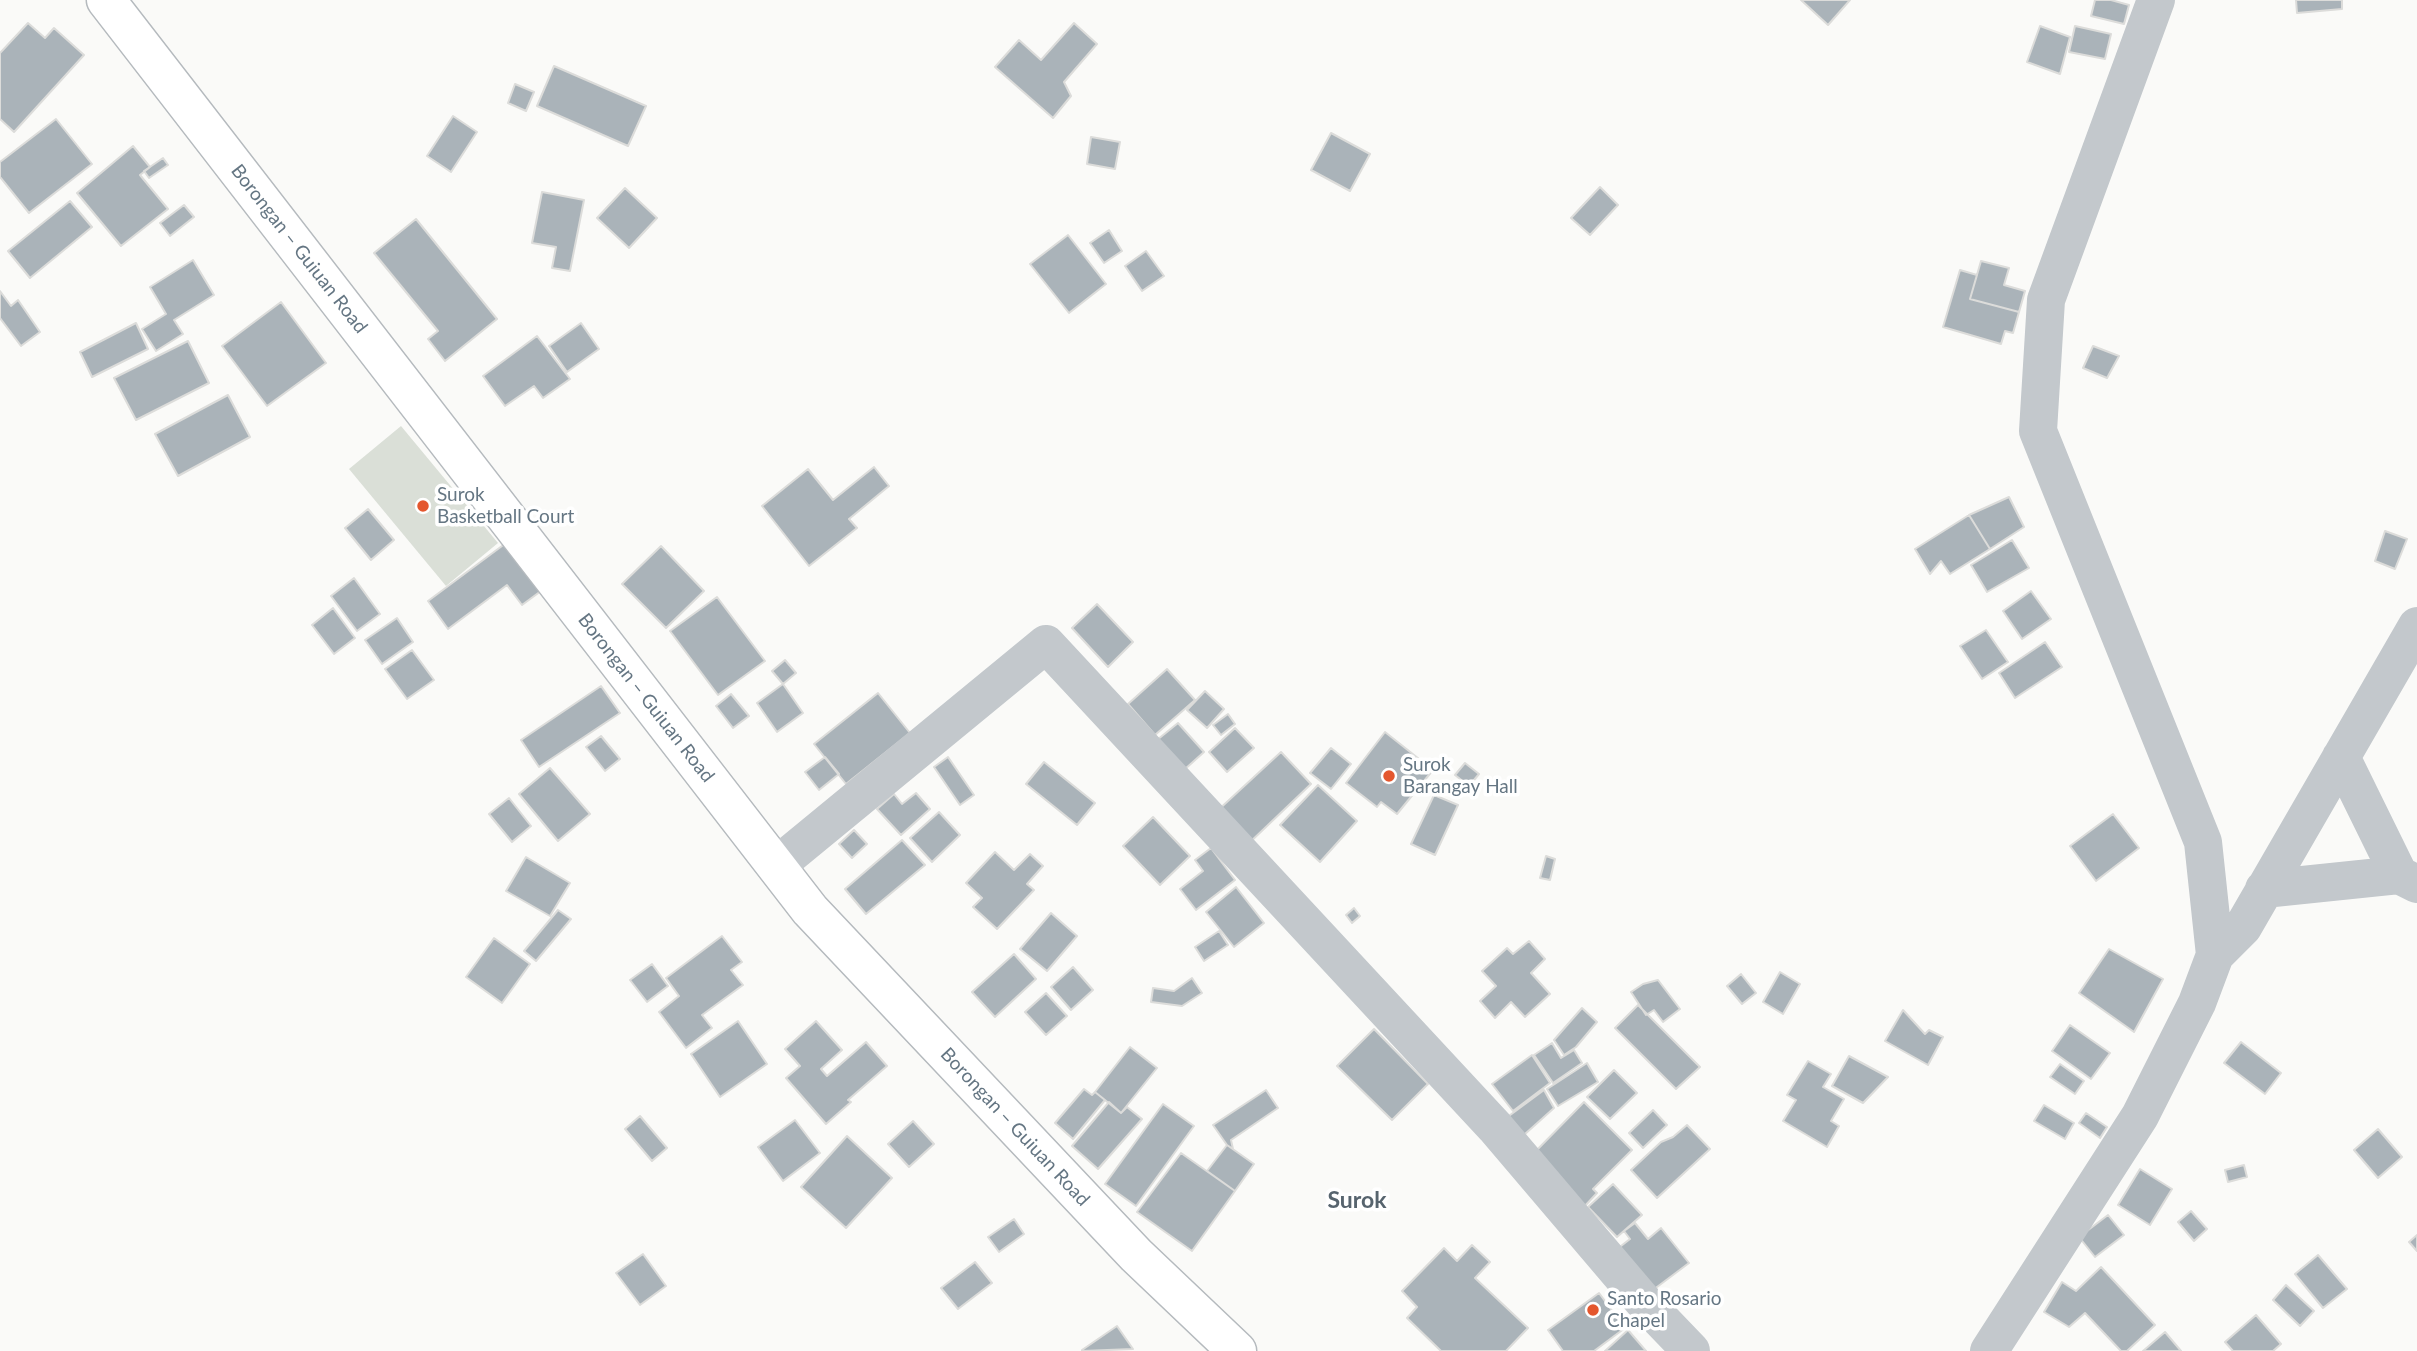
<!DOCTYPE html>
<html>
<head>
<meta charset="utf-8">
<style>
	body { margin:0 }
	canvas { display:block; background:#fafaf8 }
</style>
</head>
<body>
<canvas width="2417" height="1351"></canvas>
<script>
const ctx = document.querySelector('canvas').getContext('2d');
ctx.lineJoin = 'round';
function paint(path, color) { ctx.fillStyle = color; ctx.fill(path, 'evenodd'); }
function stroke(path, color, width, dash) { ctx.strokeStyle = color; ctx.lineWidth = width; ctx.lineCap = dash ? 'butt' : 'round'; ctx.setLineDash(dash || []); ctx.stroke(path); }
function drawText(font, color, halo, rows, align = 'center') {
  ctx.font = font + ' Lato,sans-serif'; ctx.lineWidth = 7; ctx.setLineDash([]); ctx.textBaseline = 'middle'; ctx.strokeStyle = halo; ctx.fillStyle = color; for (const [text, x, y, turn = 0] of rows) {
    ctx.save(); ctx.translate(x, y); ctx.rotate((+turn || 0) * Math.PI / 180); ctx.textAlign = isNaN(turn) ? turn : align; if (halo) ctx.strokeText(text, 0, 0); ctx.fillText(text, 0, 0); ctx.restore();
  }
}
paint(new Path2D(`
	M401,426l97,117 -52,43 -97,-117z`), '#dadfd7');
const building = new Path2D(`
	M1801,0h49l-22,25z
	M2095,0h16l18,5 -5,19 -33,-8z
	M2296,0h46v9l-45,4z
	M28,23l17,15 9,-10 30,27 -70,77 -14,-13v-66z
	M1074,23l23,21 -33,38 7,14 -18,22 -58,-51 24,-27 22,20z
	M2040,26l30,11 -10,37 -33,-12z
	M2075,26l36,8 -6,25 -36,-7z
	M554,66l92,40 -18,40 -91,-40z
	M515,84l19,8 -8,19 -18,-8z
	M453,116l24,16 -26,40 -24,-16z
	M56,119l36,45 -63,49 -29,-36v-15z
	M1331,133l39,21 -20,37 -39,-21z
	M1091,137l29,5 -5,27 -28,-5z
	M133,146l17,21 -10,8 28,34 -47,37 -44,-53z
	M163,158l5,7 -19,13 -5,-7z
	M1600,187l18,18 -28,30 -19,-17z
	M625,188l32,30 -28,30 -32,-30z
	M542,192l42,8 -14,71 -18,-3 4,-21 -24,-4z
	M70,201l22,26 -62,51 -22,-27z
	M184,205l10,12 -24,19 -10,-13z
	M416,219l81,100 -52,42 -17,-22 10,-8 -64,-78z
	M1109,230l13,21 -18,12 -14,-20z
	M1068,235l38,49 -37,29 -39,-49z
	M1146,251l18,25 -22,15 -17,-25z
	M193,260l21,35 -40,25 9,14 -27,17 -14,-22 24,-15 -16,-27z
	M1981,261l28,7 -5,17 21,6 -6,21 -49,-13z
	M1960,270l17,5 -7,24 49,13 -6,21 -8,-2 -4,13 -58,-17z
	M0,291l11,15 7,-6 22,32 -19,14 -21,-28z
	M281,302l45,61 -59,43 -45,-60z
	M136,323l12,26 -56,28 -12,-25z
	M581,323l18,26 -32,23 -18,-26z
	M537,336l33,43 -27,19 -9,-12 -29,20 -22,-30z
	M188,341l21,42 -73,37 -22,-42z
	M2093,346l26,10 -12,22 -24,-10z
	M228,395l22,42 -72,39 -23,-42z
	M874,467l15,19 -40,33 8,9 -48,38 -47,-60 46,-37 25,31z
	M2009,497l15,30 -34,22 -21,-34z
	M368,509l26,31 -23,20 -26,-32z
	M1969,515l21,34 -40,25 -9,-13 -11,13 -15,-25z
	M2385,531l22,8 -12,30 -20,-8z
	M2012,540l17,28 -42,24 -16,-27z
	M506,543l35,48 -19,14 -15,-20 -59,44 -20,-28z
	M661,546l43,45 -38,37 -44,-44z
	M354,578l26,36 -23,17 -26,-35z
	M2031,591l20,28 -29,20 -19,-28z
	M717,597l48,64 -47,34 -48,-64z
	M1097,604l36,38 -25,25 -36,-39z
	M333,608l22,30 -21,16 -22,-29z
	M397,618l16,24 -31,22 -17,-24z
	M1986,630l22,32 -26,17 -22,-33z
	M2045,642l17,25 -47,31 -16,-25z
	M412,650l22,30 -27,19 -22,-30z
	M785,660l11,13 -13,11 -11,-13z
	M1167,669l28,31 -40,35 -27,-31z
	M783,684l20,29 -26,19 -20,-29z
	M601,686l19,27 -81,54 -18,-27z
	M1205,691l19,18 -17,19 -20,-18z
	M878,693l32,40 -64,51 -32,-40z
	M731,694l18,22 -16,12 -17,-22z
	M1228,714l7,10 -14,11 -8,-10z
	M1178,723l26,29 -20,18 -27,-30z
	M1235,728l19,20 -27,24 -18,-20z
	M1385,732l48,38 -36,44 -16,-12 -4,5 -31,-24z
	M601,736l19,23 -15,12 -19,-24z
	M1331,748l20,16 -20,25 -21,-16z
	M1281,752l30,32 -65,62 -31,-33z
	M825,757l14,17 -20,16 -14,-18z
	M948,757l26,38 -14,10 -26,-38z
	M1044,762l51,41 -18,22 -51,-41z
	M1465,763l14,11 -10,12 -14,-11z
	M550,768l40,46 -32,27 -39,-47z
	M1318,785l39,36 -37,41 -40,-37z
	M916,793l14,16 -29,26 -24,-26 17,-15 8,10z
	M1434,795l24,10 -23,50 -24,-11z
	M509,798l22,28 -19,16 -23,-28z
	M939,812l21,23 -28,27 -22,-24z
	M2113,814l26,34 -43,33 -26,-35z
	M1153,817l37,39 -30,29 -37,-39z
	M854,830l13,14 -15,14 -13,-14z
	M902,840l23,25 -59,49 -21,-25z
	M1211,848l24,32 -39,30 -16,-21 23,-18 -8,-11z
	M995,852l19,18 16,-16 13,12 -16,18 7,6 -37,39 -24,-22 9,-9 -16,-15z
	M1546,856l9,3 -5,21 -10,-2z
	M526,857l44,26 -20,33 -44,-25z
	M1236,887l28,36 -30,24 -28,-35z
	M1354,908l6,8 -8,7 -6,-8z
	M558,910l13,9 -35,42 -12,-10z
	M1051,913l26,23 -30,35 -27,-22z
	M1219,931l9,14 -24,16 -9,-14z
	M722,936l20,26 -11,8 12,15 -41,30 10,13 -26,20 -27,-36 20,-16 -13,-18z
	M494,938l36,26 -28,39 -36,-26z
	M1529,941l16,18 -14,14 19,21 -25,23 -14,-15 -16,16 -15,-17 16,-15 -14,-15 25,-23 6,6z
	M2109,949l54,30 -29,53 -55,-39z
	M1014,954l22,25 -41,38 -23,-25z
	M652,964l16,22 -21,16 -17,-22z
	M1073,967l20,23 -22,20 -20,-23z
	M1780,972l20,12 -17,30 -20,-12z
	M1741,974l15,19 -14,11 -15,-18z
	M1192,978l10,15 -20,13 -31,-4 2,-14 21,3z
	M1658,980l22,29 -17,13 -9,-12 -8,5 -15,-23 12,-8z
	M1046,993l21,23 -21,19 -21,-23z
	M1638,1005l62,62 -24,22 -61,-61z
	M1582,1008l15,14 -21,25 -12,8 -10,-15z
	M1903,1010l22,24 4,-4 14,7 -15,28 -43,-24z
	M738,1021l29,43 -47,33 -29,-43z
	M816,1021l26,29 -21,19 6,7 39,-34 21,24 -39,34 3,2 -25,22 -40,-46 14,-12 -15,-17z
	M2070,1025l40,28 -19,26 -39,-28z
	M1374,1029l54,55 -36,36 -55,-54z
	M2241,1042l40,31 -16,21 -41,-31z
	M1552,1043l9,15 13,-8 8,13 -29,20 -19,-28z
	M1130,1047l27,21 -36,45 -26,-21z
	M1532,1055l18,28 -37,28 -21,-27z
	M1849,1056l39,21 -25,26 -31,-17z
	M1808,1061l23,13 -8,13 21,12 -13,22 8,5 -12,21 -44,-26 13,-21 -9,-5z
	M1587,1063l11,19 -40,24 -11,-17z
	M2060,1064l24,17 -9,13 -25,-17z
	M1614,1070l23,23 -27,26 -23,-22z
	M1084,1089l8,6 3,-3 10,8 -32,39 -18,-16z
	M1266,1090l12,18 -47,32 2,9 -6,-4 -14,-20z
	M1544,1090l10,18 -39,35 -17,-19z
	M1109,1102l12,11 6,-6 15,12 -44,50 -26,-23z
	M1584,1102l48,48 -39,39 4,4 -14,15 -52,-52z
	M1163,1104l31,22 -58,80 -31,-22z
	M2044,1105l30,18 -9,16 -31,-18z
	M1653,1110l14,15 -24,23 -14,-15z
	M2086,1113l21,14 -7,11 -21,-15z
	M640,1116l27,32 -15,13 -27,-32z
	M795,1120l25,33 -37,28 -25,-34z
	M913,1121l21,23 -25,23 -21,-23z
	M1687,1125l23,24 -53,49 -26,-28 30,-28 12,-5z
	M2378,1129l24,28 -24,21 -24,-28z
	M847,1136l45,42 -46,50 -45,-41z
	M1227,1145l27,19 -19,27 -28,-20z
	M1181,1153l54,38 -43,60 -55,-39z
	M2244,1165l3,12 -19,5 -3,-12z
	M2140,1169l32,20 -22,36 -32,-20z
	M1613,1184l29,31 -25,22 -29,-30z
	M2191,1211l16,18 -13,12 -16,-19z
	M2108,1215l16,20 -29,22 -16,-20z
	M1014,1219l10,15 -25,18 -11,-15z
	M1635,1223l13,16 13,-11 28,35 -44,33 -33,-43 18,-14 -6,-8z
	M2417,1235v16l-8,-9z
	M1472,1245l18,17 -15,16 53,50 -22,23h-65l-34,-33 10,-11 -15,-16 42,-43 13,13z
	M643,1254l23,32 -26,19 -24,-32z
	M2318,1255l29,34 -24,19 -28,-34z
	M975,1262l17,21 -34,26 -17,-21z
	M2101,1267l54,58 -28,26h-6l-36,-38 -16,14 -25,-15 18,-30 14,9z
	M2286,1285l28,26 -14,15 -27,-26z
	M1599,1293l26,35 -31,23h-31l-15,-21z
	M2256,1315l25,29 -8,7h-40l-8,-9z
	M1117,1326l16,23 -51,2v-1z
	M1628,1330l18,21h-41z
	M2165,1332l16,19h-38z`);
paint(building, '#aab3b9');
stroke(building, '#dcdcda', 2);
const primary = new Path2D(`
	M106,0l704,910 326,345 101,96`);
stroke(primary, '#b5babe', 41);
stroke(new Path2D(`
	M2341,757l58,118
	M776,866l270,-222 449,483 148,174 48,50
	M2264,889l135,-14 18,9
	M2215,955l28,-28 174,-301
	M1989,1351l151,-235 57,-113 18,-48 -12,-113 -165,-411 8,-131 110,-300`), '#c3c8cc', 38);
stroke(primary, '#fff', 38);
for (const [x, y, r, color] of [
	[423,506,7,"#e4572e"],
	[1389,776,7,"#e4572e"],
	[1593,1310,7,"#e4572e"]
]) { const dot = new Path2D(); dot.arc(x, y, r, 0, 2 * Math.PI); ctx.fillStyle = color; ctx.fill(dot); stroke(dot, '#fff', 2.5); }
drawText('19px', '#657683', '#fff', [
	["Borongan – Guiuan Road",299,249,52],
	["Borongan – Guiuan Road",646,698,52],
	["Borongan – Guiuan Road",1015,1127,47]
]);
drawText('19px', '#657683', '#fff', [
	["Surok",437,495],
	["Basketball Court",437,517],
	["Surok",1403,765],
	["Barangay Hall",1403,787],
	["Santo Rosario",1607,1299],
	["Chapel",1607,1321]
], 'left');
drawText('bold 23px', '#57646e', '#fff', [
	["Surok",1357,1201]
]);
</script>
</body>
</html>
